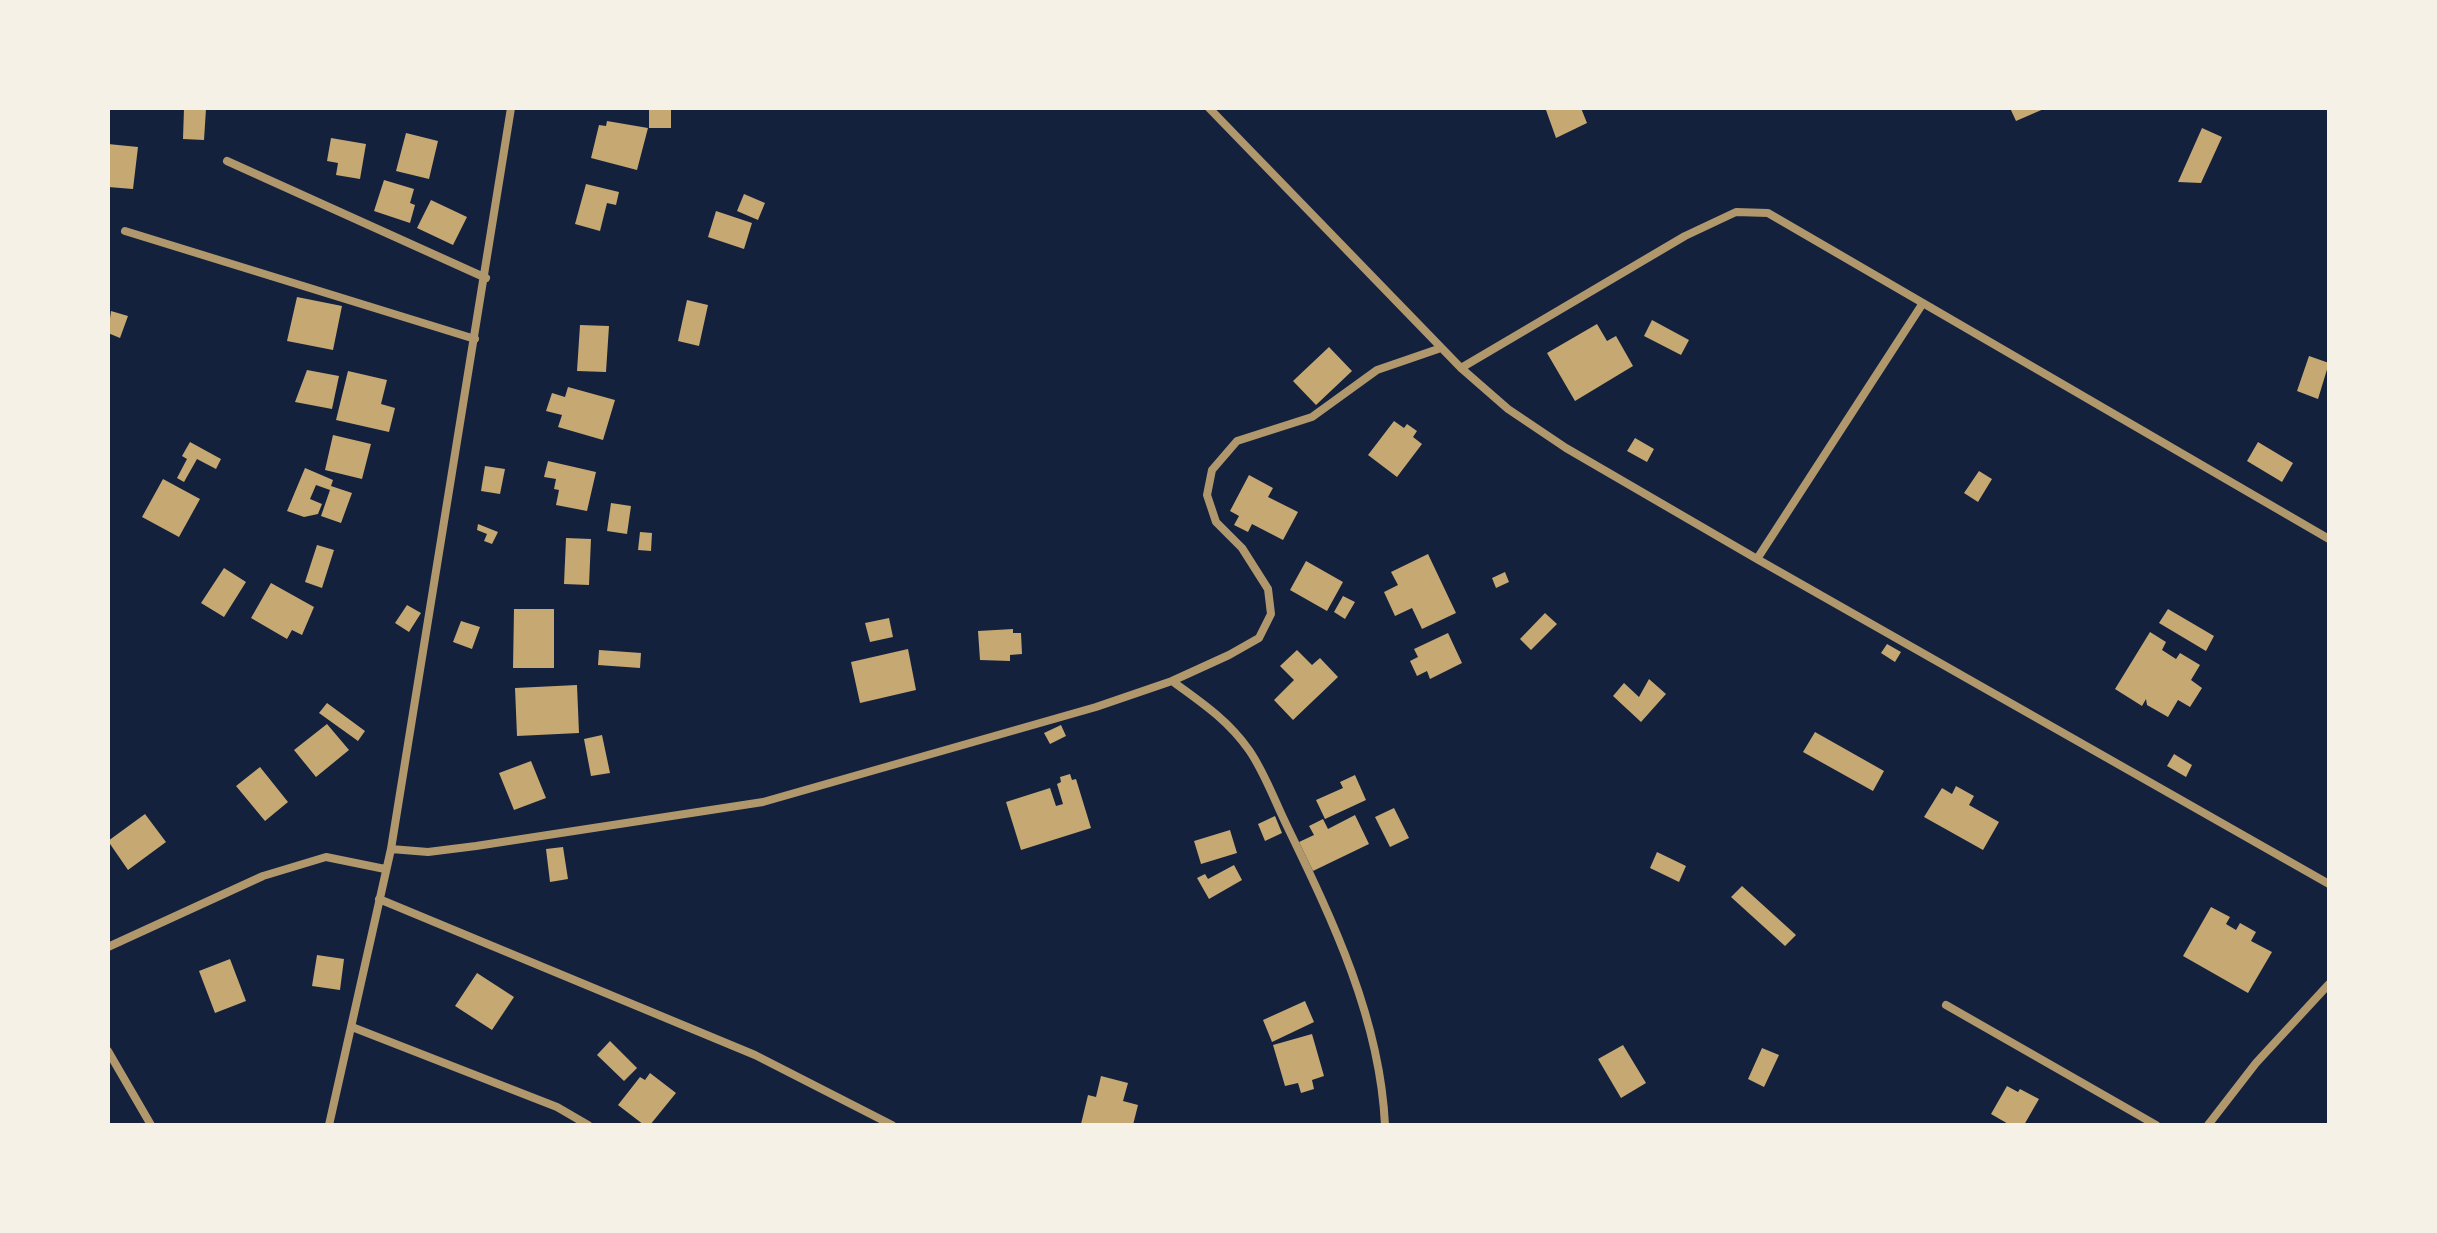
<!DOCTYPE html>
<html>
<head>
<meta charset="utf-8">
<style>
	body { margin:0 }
	#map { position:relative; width:2437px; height:1233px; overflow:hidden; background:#14213d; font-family:Inter,sans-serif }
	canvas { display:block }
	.frame { position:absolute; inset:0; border:110px solid #f6f1e7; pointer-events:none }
</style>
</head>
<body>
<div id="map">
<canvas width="2437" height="1233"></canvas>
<div class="frame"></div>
</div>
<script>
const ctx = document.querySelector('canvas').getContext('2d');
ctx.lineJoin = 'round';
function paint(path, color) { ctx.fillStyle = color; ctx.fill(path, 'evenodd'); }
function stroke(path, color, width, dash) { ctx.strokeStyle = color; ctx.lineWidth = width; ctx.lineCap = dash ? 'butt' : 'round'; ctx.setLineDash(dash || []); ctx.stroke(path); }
paint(new Path2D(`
	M184,108l22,1 -2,31 -21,-1z
	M649,108h22v20h-22z
	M1553,108h28l6,15 -31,15 -10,-28z
	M2010,108h36l-30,13z
	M607,121l41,7 -11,42 -46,-12 8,-33 7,1z
	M2202,128l20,9 -21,46 -23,-1z
	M406,133l32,8 -9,38 -33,-8z
	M331,138l35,6 -6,35 -24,-4 2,-12 -11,-2z
	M108,144l30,3 -5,42 -25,-2z
	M384,180l30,9 -4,14 5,2 -5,18 -36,-12z
	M586,184l33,8 -3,13 -9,-2 -7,28 -25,-7z
	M744,194l21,9 -7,17 -21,-9z
	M431,200l36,17 -14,28 -36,-17z
	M716,211l36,12 -8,26 -36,-12z
	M297,297l45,9 -9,44 -46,-9z
	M687,300l21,5 -9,41 -21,-5z
	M111,311l17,5 -8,22 -12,-5z
	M1652,320l37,20 -8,15 -37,-19z
	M1597,324l10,17 9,-5 17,30 -58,35 -28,-48z
	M580,325l29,1 -3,46 -29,-1z
	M1329,347l23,24 -36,34 -23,-24z
	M2309,356l20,7 -11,36 -21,-8z
	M307,370l32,6 -7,33 -37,-7z
	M348,371l39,9 -6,24 14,4 -6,24 -53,-12z
	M568,387l47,13 -12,40 -45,-13 4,-12 -16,-4 6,-18 13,4z
	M1394,421l10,7 3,-4 10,7 -4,6 9,7 -25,33 -29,-22z
	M333,435l38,9 -9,35 -37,-9z
	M1635,438l19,11 -7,13 -20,-11z
	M190,442l31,17 -5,10 -19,-10 -13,23 -7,-4 10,-19 -5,-3z
	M2258,442l35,21 -11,19 -35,-21z
	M548,461l48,11 -9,39 -31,-6 3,-15 -5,-1 2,-10 -12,-2z
	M485,466l20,3 -5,25 -19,-3z
	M305,468l28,12 -2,6 21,7 -11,30 -20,-7 9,-26 -14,-5 -6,14 12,5 -4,10 -14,3 -17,-6z
	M1979,471l13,8 -14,23 -14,-9z
	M1249,475l24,13 -5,9 30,15 -15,28 -31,-16 -4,8 -14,-7 5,-9 -9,-5z
	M163,479l37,20 -21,38 -37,-20z
	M611,503l20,3 -4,28 -20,-3z
	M478,524l20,8 -6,12 -8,-3 3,-7 -10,-4z
	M640,532l12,1 -1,18 -13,-1z
	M566,538l25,1 -2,46 -25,-1z
	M317,545l17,5 -12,38 -17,-6z
	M1428,554l28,59 -34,16 -10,-21 -17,8 -11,-24 14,-7 -7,-13z
	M1306,561l37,21 -16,29 -37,-21z
	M224,568l22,14 -22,35 -23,-14z
	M1505,572l4,10 -13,6 -4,-10z
	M271,583l43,24 -12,28 -10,-5 -5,9 -36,-21z
	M1343,596l12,6 -10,17 -11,-7z
	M407,605l14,8 -12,19 -14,-9z
	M514,609h40v59h-41z
	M2168,609l46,27 -8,15 -47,-28z
	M1545,613l12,11 -26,26 -11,-11z
	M889,618l4,19 -23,5 -5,-19z
	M461,621l19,6 -8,22 -19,-7z
	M1013,629v4h8l1,21 -12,1v6l-30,-1 -2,-29z
	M2150,632l16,10 -4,8 14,9 4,-6 20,12 -9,15 11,8 -12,19 -12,-7 -10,17 -21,-12 -1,-6 -4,7 -27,-17z
	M1448,633l14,30 -32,16 -3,-8 -10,5 -7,-15 8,-4 -4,-8z
	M1887,644l14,8 -6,10 -14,-9z
	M908,649l8,41 -56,13 -9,-41z
	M599,650l42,3 -1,15 -42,-3z
	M1297,650l15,15 8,-7 18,19 -45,43 -19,-20 20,-20 -14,-14z
	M1649,679l17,15 -25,28 -28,-26 11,-13 15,14z
	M577,685l2,48 -62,3 -2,-48z
	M327,703l38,28 -7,10 -39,-28z
	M327,724l22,26 -33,27 -22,-27z
	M1061,725l5,11 -16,8 -6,-11z
	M1815,732l69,39 -11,20 -70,-39z
	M602,735l8,38 -19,3 -7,-37z
	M2174,754l18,11 -6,12 -19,-11z
	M531,761l15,37 -32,12 -15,-37z
	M260,767l28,35 -23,19 -29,-35z
	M1070,774l2,6 4,-1 15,49 -70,22 -15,-48 44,-14 6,18 7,-2 -6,-20 4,-2 -1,-5z
	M1355,775l11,25 -41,19 -9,-19 27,-12 -3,-6z
	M1956,786l18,10 -5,9 30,17 -16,28 -59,-33 18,-29 10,6z
	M1394,808l15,30 -19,9 -15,-30z
	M145,814l21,28 -38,28 -20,-29z
	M1355,815l14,29 -56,27 -14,-29 15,-7 -5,-9 14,-7 5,10z
	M1275,816l7,17 -17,8 -7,-17z
	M1230,830l7,23 -36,11 -7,-23z
	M563,847l5,32 -18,3 -4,-33z
	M1657,852l29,14 -7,16 -29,-14z
	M1234,865l8,15 -33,19 -12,-21 8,-4 3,5z
	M1742,886l54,49 -11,11 -54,-49z
	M2211,907l19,10 -4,7 10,6 4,-7 16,9 -5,9 21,11 -24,41 -65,-37z
	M317,955l27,4 -4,31 -28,-4z
	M230,959l16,42 -31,12 -16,-42z
	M477,973l37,24 -22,33 -37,-24z
	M1305,1001l9,21 -42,20 -9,-22z
	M1312,1034l12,42 -12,4 2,9 -13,4 -3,-10 -13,3 -12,-41z
	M610,1041l27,27 -13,13 -27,-26z
	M1623,1045l23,38 -25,15 -23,-39z
	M1762,1048l17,7 -15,32 -16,-8z
	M650,1073l26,20 -26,32h-6l-26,-20 22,-28 5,3z
	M1101,1076l27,7 -5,18 15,4 -5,20 -52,-1 7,-29 8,2z
	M2007,1086l11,6 2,-3 19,10 -15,26h-14l-19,-11z`), '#c6a872');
stroke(new Path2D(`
	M1209,108l252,260 47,41 58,39 191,111 572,325
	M227,161l259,117
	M125,231l350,108
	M1461,368l224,-132 51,-24 32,1 561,326
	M1757,559l166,-256
	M1172,681c29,21 56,39 77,69 16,23 26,52 38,76 46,95 93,193 98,299
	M391,849l37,3 48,-6 287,-44 333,-95 76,-26 57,-26 30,-17 12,-24 -3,-25 -26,-41 -26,-26 -9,-27 5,-25 25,-29 75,-24 65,-47 64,-22
	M379,899l376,156 137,70
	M108,947l155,-71 63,-19 59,12
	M1946,1005l210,120
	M352,1027l205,80 31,18
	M108,1051l43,74
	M329,1125l62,-276 120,-741
	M2208,1125l48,-62 73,-79`), '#b1986c', 8);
</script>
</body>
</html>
